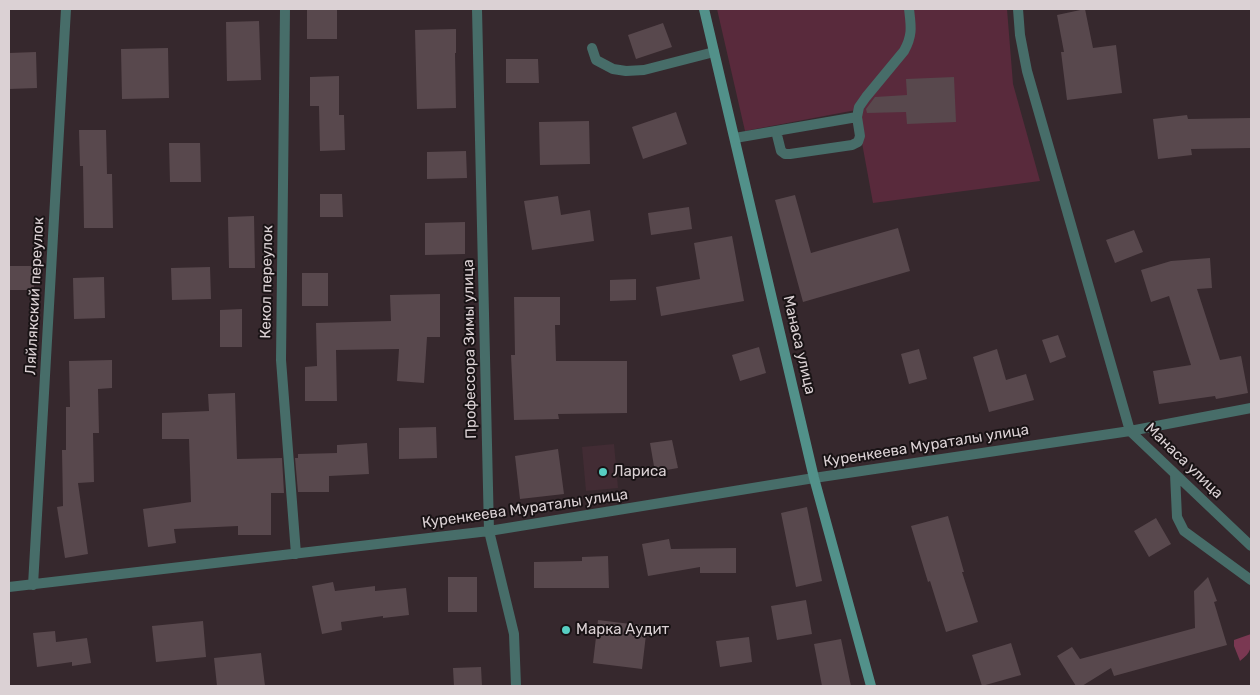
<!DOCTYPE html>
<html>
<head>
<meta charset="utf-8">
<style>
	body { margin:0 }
	#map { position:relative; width:1260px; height:695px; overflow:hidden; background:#36282d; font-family:Rubik,sans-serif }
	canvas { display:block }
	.frame { position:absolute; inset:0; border:10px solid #dbd1d4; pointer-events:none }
</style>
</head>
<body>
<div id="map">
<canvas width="1260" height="695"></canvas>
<div class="frame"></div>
</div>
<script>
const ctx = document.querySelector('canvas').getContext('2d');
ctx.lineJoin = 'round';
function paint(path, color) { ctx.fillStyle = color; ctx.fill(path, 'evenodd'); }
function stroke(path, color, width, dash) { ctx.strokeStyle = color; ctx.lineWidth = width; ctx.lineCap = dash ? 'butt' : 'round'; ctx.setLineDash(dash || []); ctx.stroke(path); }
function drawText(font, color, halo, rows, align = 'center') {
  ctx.font = font + ' Rubik,sans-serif'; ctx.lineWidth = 4; ctx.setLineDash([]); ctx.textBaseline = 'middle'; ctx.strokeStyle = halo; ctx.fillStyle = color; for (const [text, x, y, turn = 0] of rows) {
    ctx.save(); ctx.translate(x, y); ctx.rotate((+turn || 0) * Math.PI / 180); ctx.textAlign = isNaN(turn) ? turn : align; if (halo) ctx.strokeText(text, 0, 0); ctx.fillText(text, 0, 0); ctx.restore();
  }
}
paint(new Path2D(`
	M614,444l4,44 -32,3 -4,-44z`), '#422c34');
paint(new Path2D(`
	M717,9h290l6,75 27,97 -167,22 -17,-93 -111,21z`), '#592a3c');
paint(new Path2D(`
	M1251,634c0,14 1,18 -11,27l-6,-15v-6z`), '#7a3852');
paint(new Path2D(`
	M307,9h30v30h-30z
	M1085,9l8,39 23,-3 6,48 -55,7 -6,-48h3l-7,-37z
	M259,21l2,59 -34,1 -1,-59z
	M663,23l9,24 -36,12 -8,-24z
	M456,29v24h-1l1,55 -39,1 -2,-79z
	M168,48l1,50 -47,1 -1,-50z
	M36,52l1,36 -28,1v-36z
	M506,59h32l1,24h-33z
	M339,76v39h5l1,35 -25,1 -1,-45h-9v-29z
	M954,77l2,45 -49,2 -1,-12 -39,1 -1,-4 9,-12 32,-2 -1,-16z
	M676,112l11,32 -44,15 -11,-32z
	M1187,115l1,4 63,-1v30l-60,1 1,6 -34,4 -5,-40z
	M589,121l1,43 -50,1 -1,-43z
	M79,130h27l1,44h5l1,54h-29l-1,-62h-3z
	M169,143h31l1,39h-31z
	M466,151l1,27 -40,1v-27z
	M320,194h22l1,23h-23z
	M795,195l16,58 87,-25 12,43 -107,31 -28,-102z
	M558,196l3,19 29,-5 4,31 -62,9 -8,-49z
	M689,207l3,22 -41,6 -3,-22z
	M254,216l1,52h-26l-1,-51z
	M465,222v32l-40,1v-32z
	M1134,230l9,22 -28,11 -9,-23z
	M732,236l12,65 -83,15 -5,-29 44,-8 -6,-36z
	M1210,258l2,30 -15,1 23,71 21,-4 7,37 -32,6 -1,-3 -56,8 -6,-33 38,-6 -22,-69 -18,6 -10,-32 30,-9z
	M9,266h24l1,24h-25z
	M210,267l1,32 -39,1 -1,-32z
	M302,273h26v33h-26z
	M104,277l1,41 -31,1 -1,-41z
	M636,279v21l-26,1v-21z
	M440,294v43h-13l-3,46 -27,-2 2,-32 -63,1 1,51h-32v-34l12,-1 -1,-43 75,-2 -1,-26z
	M514,297h46v28h-5l1,36h71v52l-69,1 1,5 -45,1 -3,-65h4z
	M242,309v38h-22v-37z
	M1058,335l8,22 -16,6 -8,-23z
	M759,347l7,26 -26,8 -8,-26z
	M919,349l8,30 -18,5 -8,-30z
	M997,349l9,31 20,-6 8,26 -45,12 -16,-55z
	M112,360v28l-14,1 1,44h-6l1,49 -16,1 10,71 -23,4 -8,-51 6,-1 -1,-56h4v-43h4l-1,-46z
	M235,393l2,66 45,-1 2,35h-13v42h-33v-9l-64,3 2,14 -28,4 -5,-38 48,-7 -2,-63h-27v-26l47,-2 -1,-17z
	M436,427l1,31 -38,1v-31z
	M672,440l6,28 -23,4 -5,-29z
	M367,443l2,31 -40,2v16h-31l-3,-34h3v-4l39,-1v-8z
	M558,449l6,45 -44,5 -5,-43z
	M807,507l15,74 -26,6 -15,-74z
	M948,516l16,56h-2l16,50 -32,10 -16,-51 -2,1 -17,-56z
	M1156,518l15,26 -22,13 -15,-26z
	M669,539l2,10 65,-1v25h-36v-6l-52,9 -6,-32z
	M608,556l1,32h-75v-26l48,-1v-4z
	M448,577h29v35h-29z
	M1208,577l9,24 -3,1 13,43 -113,31 -3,-8 -29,18h-6l-19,-30 15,-9 8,12 115,-31 -1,-37z
	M333,582l2,9 40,-5v5l31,-3 3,27 -26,3v-2l-42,6 1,8 -20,4 -10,-48z
	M806,600l6,34 -35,6 -6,-34z
	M598,620l49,6 -5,43 -49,-6z
	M203,621l3,36 -50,5 -4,-36z
	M55,631l1,11 31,-4 4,25 -19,3v-4l-35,5 -4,-34z
	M749,637l3,25 -32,5 -4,-26z
	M841,639l10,47h-29l-8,-42z
	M1011,643l10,32 -39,11 -10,-31z
	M261,653l4,33h-48l-3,-28z
	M481,667l1,19h-28l-1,-18z`), '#58484d');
stroke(new Path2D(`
	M592,48l4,12 17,9 13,2 18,-1 70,-18`), '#476d69', 10);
stroke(new Path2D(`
	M285,9l-4,351 15,194
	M477,9l12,522 25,103 2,52
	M1018,9l2,26 7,36 103,360 121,115
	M776,131l5,20 4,3h5l62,-9 6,-3 2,-6 -3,-19 2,-10 7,-10 38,-46c9,-16 7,-25 5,-42
	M735,138l122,-21
	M1175,474l2,43 7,14 67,49
	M33,585l33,-576
	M9,587l480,-56 325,-53 316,-47 121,-23`), '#476d69', 10);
stroke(new Path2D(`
	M704,9l110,469 57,208`), '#52918a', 10);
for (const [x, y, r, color] of [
	[603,472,5,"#57cec2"],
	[566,630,5,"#57cec2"]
]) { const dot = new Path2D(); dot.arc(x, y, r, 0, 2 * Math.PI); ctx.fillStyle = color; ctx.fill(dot); stroke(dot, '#191315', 2); }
drawText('15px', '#dbd1d4', '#191315', [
	["Кекол переулок",267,282,-89],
	["Ляйлякский переулок",35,296,-87],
	["Манаса улица",799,345,77],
	["Профессора Зимы улица",470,349,-91],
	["Куренкеева Мураталы улица",926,446,-9],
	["Манаса улица",1184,461,44],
	["Куренкеева Мураталы улица",525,509,-8]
]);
drawText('15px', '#dbd1d4', '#191315', [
	["Лариса",613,472],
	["Марка Аудит",576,630]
], 'left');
</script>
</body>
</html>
